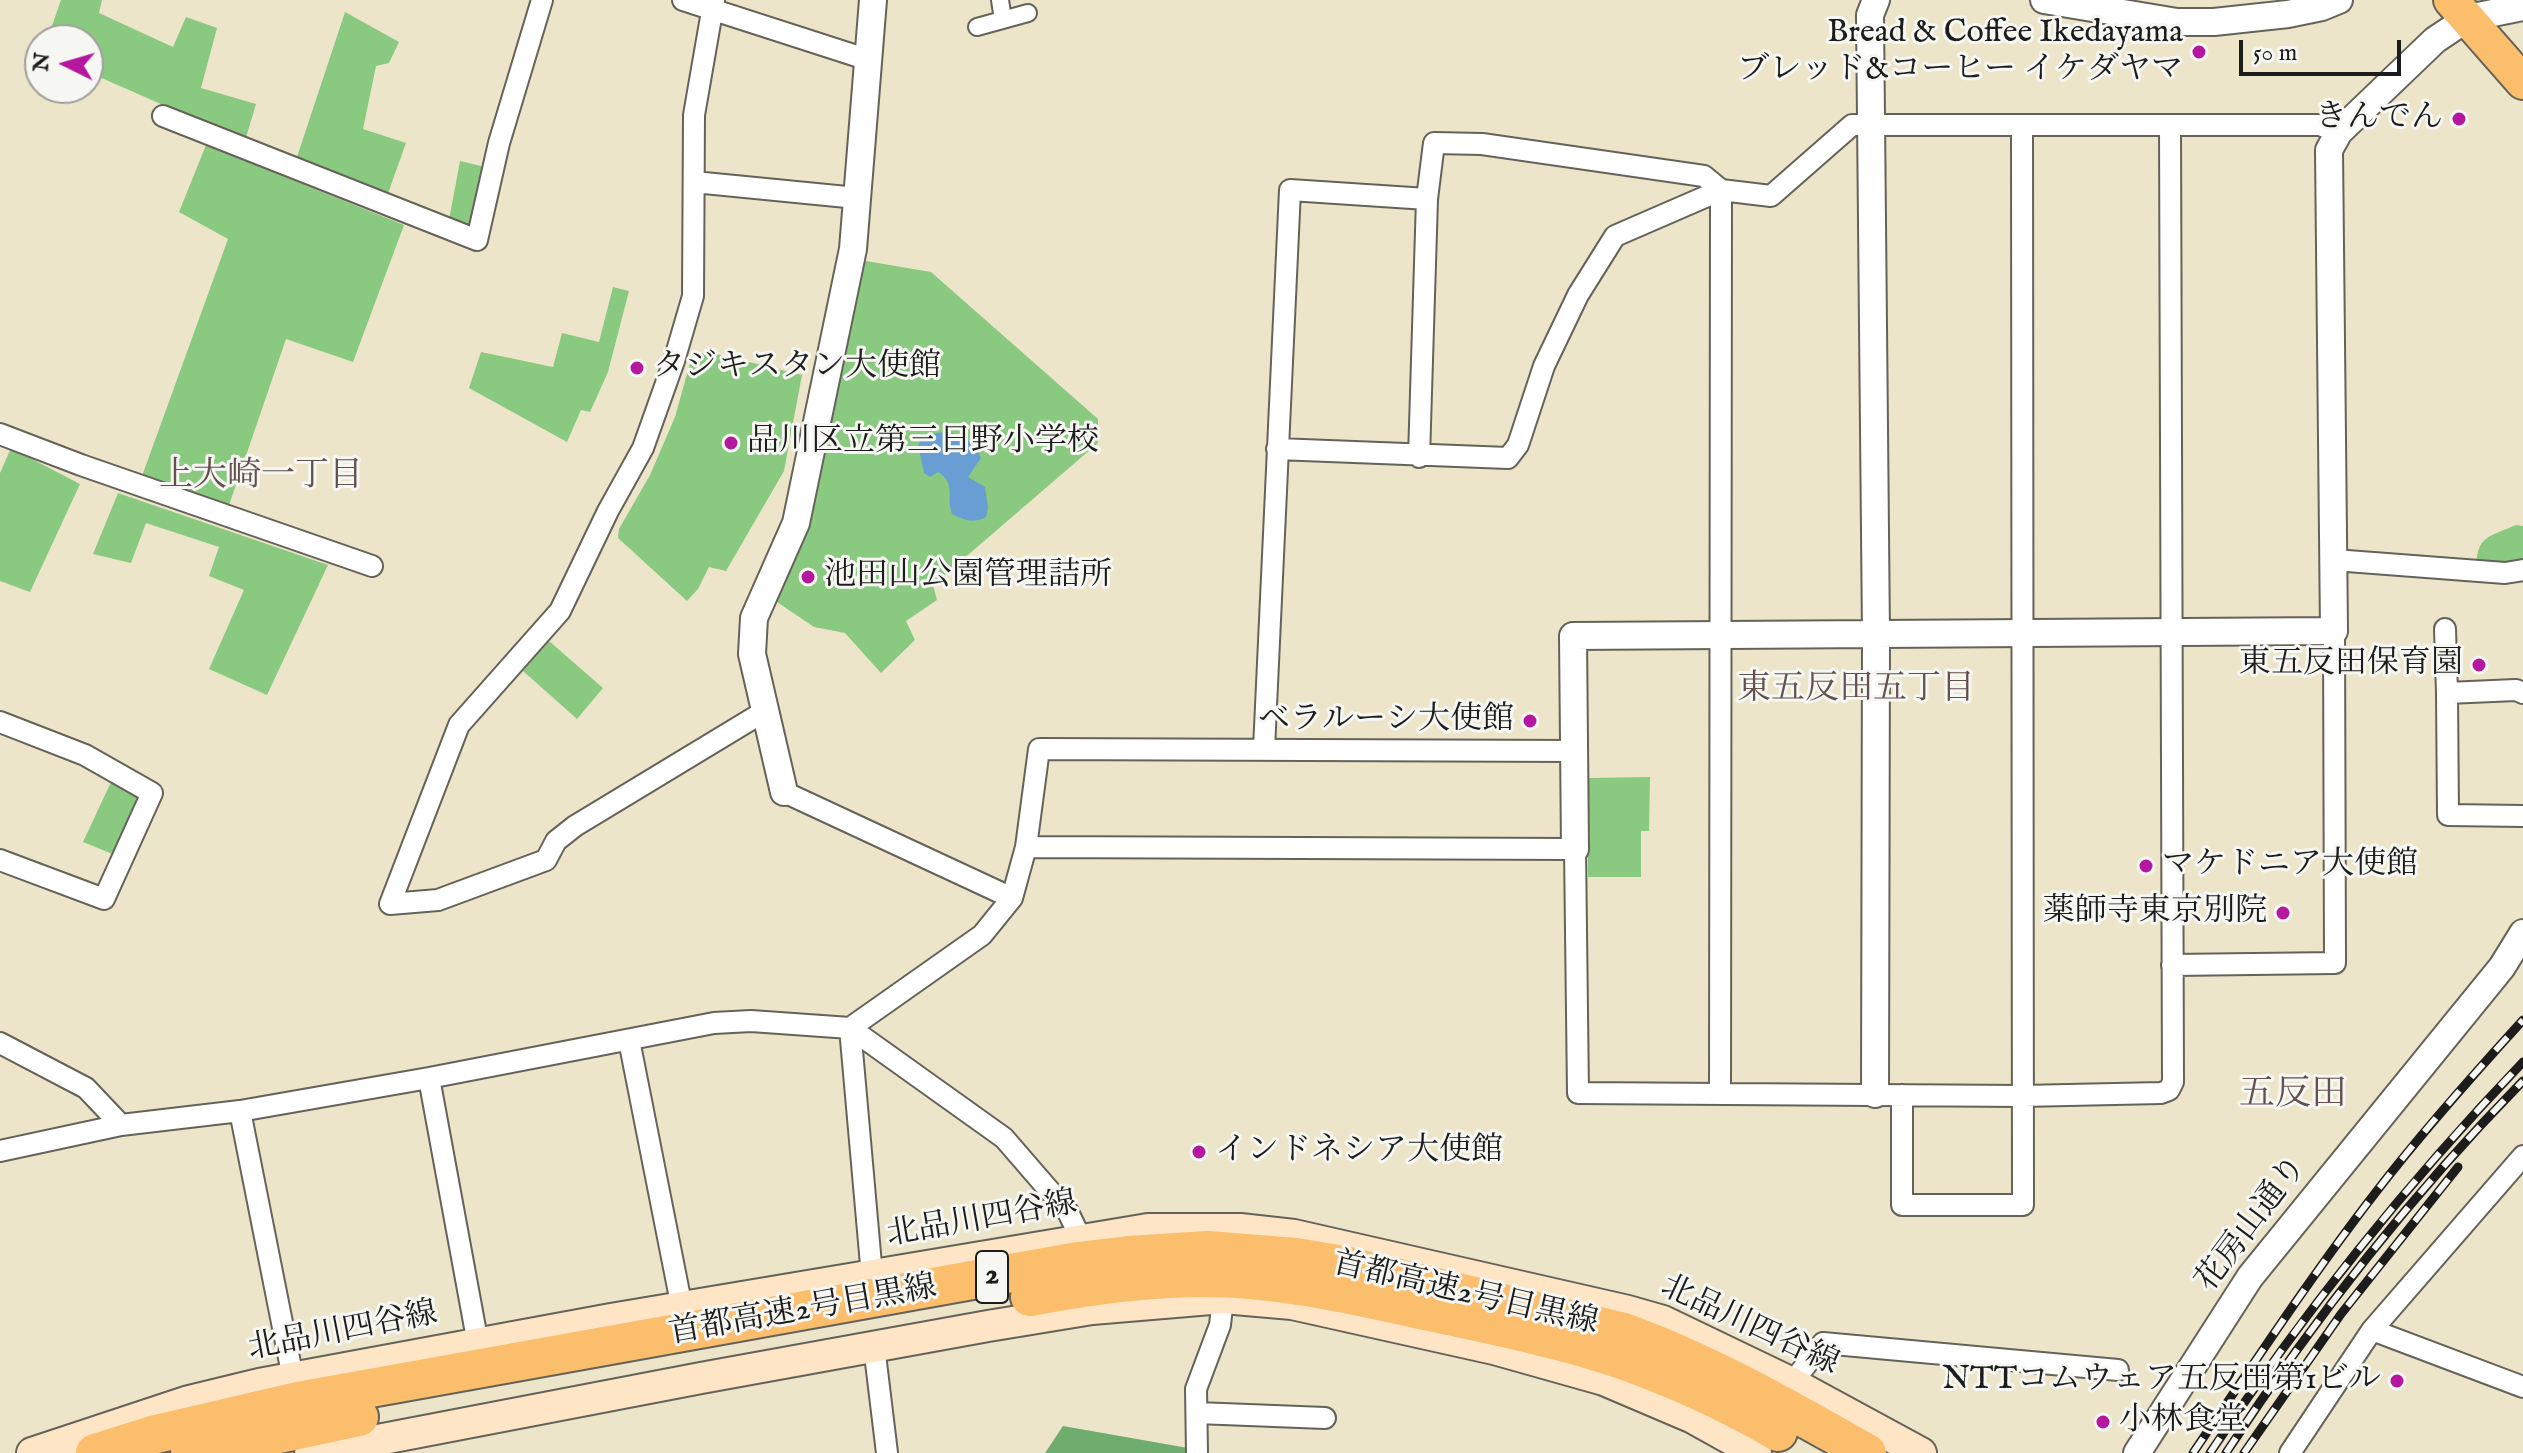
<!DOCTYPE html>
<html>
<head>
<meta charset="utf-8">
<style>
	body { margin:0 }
	#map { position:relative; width:2523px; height:1453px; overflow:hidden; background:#ece5ca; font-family:"IM FELL English",serif }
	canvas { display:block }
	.north { position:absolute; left:24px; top:24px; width:80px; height:80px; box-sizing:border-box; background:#f6f6f2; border:2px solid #9f9f9c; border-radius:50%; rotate:275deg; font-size:22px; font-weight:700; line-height:32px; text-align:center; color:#1c1c1c }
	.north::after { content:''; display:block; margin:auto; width:28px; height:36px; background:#b5179e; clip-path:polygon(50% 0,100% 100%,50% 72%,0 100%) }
	.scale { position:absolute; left:2239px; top:40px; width:162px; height:36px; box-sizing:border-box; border:4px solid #1c1c1c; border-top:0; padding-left:10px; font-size:24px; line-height:28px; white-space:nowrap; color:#1c1c1c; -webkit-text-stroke:6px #f6f6f2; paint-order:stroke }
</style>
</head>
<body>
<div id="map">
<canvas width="2523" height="1453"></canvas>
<div class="north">N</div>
<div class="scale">50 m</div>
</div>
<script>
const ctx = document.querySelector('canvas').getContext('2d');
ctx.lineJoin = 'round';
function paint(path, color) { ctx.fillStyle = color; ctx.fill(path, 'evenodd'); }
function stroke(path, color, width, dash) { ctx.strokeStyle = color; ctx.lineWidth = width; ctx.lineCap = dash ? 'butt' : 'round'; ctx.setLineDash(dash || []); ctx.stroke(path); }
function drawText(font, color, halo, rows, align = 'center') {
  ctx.font = font + ' "IM FELL English","Noto Serif JP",serif'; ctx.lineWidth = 6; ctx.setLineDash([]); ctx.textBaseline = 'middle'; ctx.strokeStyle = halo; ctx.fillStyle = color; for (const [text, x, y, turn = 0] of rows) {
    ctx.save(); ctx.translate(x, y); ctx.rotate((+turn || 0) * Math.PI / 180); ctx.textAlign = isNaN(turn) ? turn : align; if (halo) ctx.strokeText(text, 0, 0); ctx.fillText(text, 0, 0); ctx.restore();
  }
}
paint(new Path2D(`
	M61,0h41l-3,13 74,34 13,-30 31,11 -16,60 55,16 -11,37 -157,-69v-32h-41z
	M345,12l54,30 -10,21 -13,3 -13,63 43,14 -20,56 -90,-39z
	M206,145l198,80 -51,137 -67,-23 -58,169 -86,-32 86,-237 -49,-27z
	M460,161l25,6 -13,61 -23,-8z
	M860,260l71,12 167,147v24l-165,142 4,15 -31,21 9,19 -34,33 -36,-40 -31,-6 -40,-27z
	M613,287l16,4 -21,81 -18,40 -9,-2 -14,32 -98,-54 12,-36 72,15 9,-34 37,9z
	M708,352l94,23 -18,96 -58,100 -17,-4 -11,22 -11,12 -69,-63 1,-9 31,-54 25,-58 17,-61z
	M11,448l69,36 -50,108 -30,-11v-108z
	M118,493l210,72 -61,130 -58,-26 35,-79 -35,-14 10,-29 -73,-24 -15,40 -38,-9z
	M2516,525l7,1v40l-47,2c1,-33 13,-31 40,-43z
	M549,641l54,47 -26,31 -54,-48z
	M1650,777l-1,54h-8v46h-53v-99z
	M112,780l31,18 -28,57 -32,-13z`), '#8ac980');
paint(new Path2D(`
	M1063,1426l125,22 1,5h-144z`), '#6fad6e');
paint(new Path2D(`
	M944,432c18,2 30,8 37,26l-13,19 17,10 3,21 -2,9c-13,7 -22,3 -34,-3 -6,-18 4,-31 -14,-42l-8,5 -6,-4 -6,-28 6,-10z`), '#699ed5');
const pedestrian = new Path2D(`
	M1000,0l3,20
	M977,27l51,-14`);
const minor = new Path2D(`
	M683,0l186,60
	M714,0l-20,115 -1,181 -19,65 -31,87 -35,63 -48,100 -101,114 -69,179 48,-4 108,-40 10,-19 19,-15 190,-115
	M163,116l314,124 22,-97 43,-143
	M694,182l163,16
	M0,434l81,31 291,101
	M1277,449l231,9 10,-13 26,-79 34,-71 37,-59 106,-46 50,6 81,-71h468l19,7
	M1419,457l8,-258
	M2334,560l171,13 18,-3
	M2445,629l2,64
	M2523,693l-7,-3 -69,3 1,122 75,1
	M0,722l85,33 67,38 -48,106 -104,-39
	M1264,749l26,-559 137,9 7,-56 48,1 222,32 17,14 -1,904
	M784,792l228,106
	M1026,847l549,2 3,244 444,3 139,-3 8,-3 4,-8 -3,-957
	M2172,965l163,-2 -1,-332
	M850,1028l132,-93 30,-37 14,-51 13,-98 536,2
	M850,1028l22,248
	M629,1040l53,268
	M0,1043l86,45 35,37 119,-14 189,-33 285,-55 37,-2 99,7 154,110 64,74 14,29
	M429,1078l49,266
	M1902,1095v110h121l-1,-1079
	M240,1111l53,267
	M0,1151l121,-26
	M2372,1330l151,57
	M874,1346l13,107
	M1792,1383l31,-40 295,27
	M1197,1413l128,5
	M1197,1453l-1,-64 24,-64 3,-27
	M2290,1453l82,-123 151,-174`);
const tertiary = new Path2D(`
	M2044,0l133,22h37l74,-8 34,-7 17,-7
	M784,792l-32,-138 2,-36 42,-95 57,-274 20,-249
	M1575,849l-2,-213 761,-5 -5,-481 10,-18 96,-92 33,-22 55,-11
	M1875,1094l1,-459 -6,-620 6,-15
	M2137,1453l113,-176 252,-310 21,-34`);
const secondary = new Path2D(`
	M32,1453l157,-52 70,-17 352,-65 537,-90h92l54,6 334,76 35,10 129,62 129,70
	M310,1453l391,-75 287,-52 104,-17 131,-11 69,6 202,45 110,31 87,37 65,36`);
const trunk = new Path2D(`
	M2451,0l72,82`);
const motorway = new Path2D(`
	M1030,1297c58,-11 115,-19 174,-19 75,0 148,17 221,33 64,14 131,27 194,48 54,19 109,44 159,73
	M95,1453l57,-18 146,-34 780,-140 51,-6 78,-5 89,7 53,9 275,66c86,31 163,76 243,121
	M190,1453l169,-36`);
stroke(pedestrian, '#656259', 20);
stroke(minor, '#656259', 24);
stroke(tertiary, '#656259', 30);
stroke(secondary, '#656259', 34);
stroke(trunk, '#656259', 38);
stroke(motorway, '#656259', 42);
stroke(pedestrian, '#fff', 16);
stroke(minor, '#fff', 20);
stroke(tertiary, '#fff', 26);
stroke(secondary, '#fde5c5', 30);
stroke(trunk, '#fabe6d', 34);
stroke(motorway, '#fabe6d', 38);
const rail = new Path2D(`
	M2193,1453c60,-88 118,-177 183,-261 46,-60 96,-116 147,-172
	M2210,1453c93,-140 197,-270 313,-391
	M2226,1453c87,-133 186,-259 297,-372
	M2244,1453l97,-139 117,-147`);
stroke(rail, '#1c1c1c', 9);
stroke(rail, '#f6f6f2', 6, [18]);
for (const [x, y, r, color] of [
	[2199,52,8,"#b5179e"],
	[2459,119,8,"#b5179e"],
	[637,368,8,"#b5179e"],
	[731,443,8,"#b5179e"],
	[808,577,8,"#b5179e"],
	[2479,665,8,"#b5179e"],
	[1530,721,8,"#b5179e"],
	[2146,866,8,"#b5179e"],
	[2283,913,8,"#b5179e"],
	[1199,1152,8,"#b5179e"],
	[2397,1381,8,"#b5179e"],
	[2103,1422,8,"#b5179e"]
]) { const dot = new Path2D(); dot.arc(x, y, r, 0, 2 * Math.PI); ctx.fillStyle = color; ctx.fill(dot); stroke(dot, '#f6f6f2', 3); }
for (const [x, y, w] of [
	[992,1277,32]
]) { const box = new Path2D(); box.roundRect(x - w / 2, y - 26, w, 52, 6); ctx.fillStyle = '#f6f6f2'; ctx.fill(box); stroke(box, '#1c1c1c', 2); }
drawText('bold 30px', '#1c1c1c', null, [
	["2",992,1277]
]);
drawText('32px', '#1c1c1c', '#f6f6f2', [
	["Bread & Coffee Ikedayama",2183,34],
	["ブレッド&コーヒー イケダヤマ",2183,71],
	["きんでん",2443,119],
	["タジキスタン大使館",653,368,"left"],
	["品川区立第三日野小学校",747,443,"left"],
	["池田山公園管理詰所",824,577,"left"],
	["東五反田保育園",2463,665],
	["ベラルーシ大使館",1514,721],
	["マケドニア大使館",2162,866,"left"],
	["薬師寺東京別院",2267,913],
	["インドネシア大使館",1215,1152,"left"],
	["NTTコムウェア五反田第1ビル",2381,1381],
	["小林食堂",2119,1422,"left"]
], 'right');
drawText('32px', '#1c1c1c', '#f6f6f2', [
	["北品川四谷線",982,1221,-10],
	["花房山通り",2253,1225,-53],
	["首都高速2号目黒線",1465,1295,13],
	["首都高速2号目黒線",803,1312,-10],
	["北品川四谷線",1749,1327,25],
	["北品川四谷線",343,1333,-11]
]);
drawText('34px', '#64504e', '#f6f6f2', [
	["上大崎一丁目",261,478],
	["東五反田五丁目",1856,691]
]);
drawText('36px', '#64504e', '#f6f6f2', [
	["五反田",2293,1097]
]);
</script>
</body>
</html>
